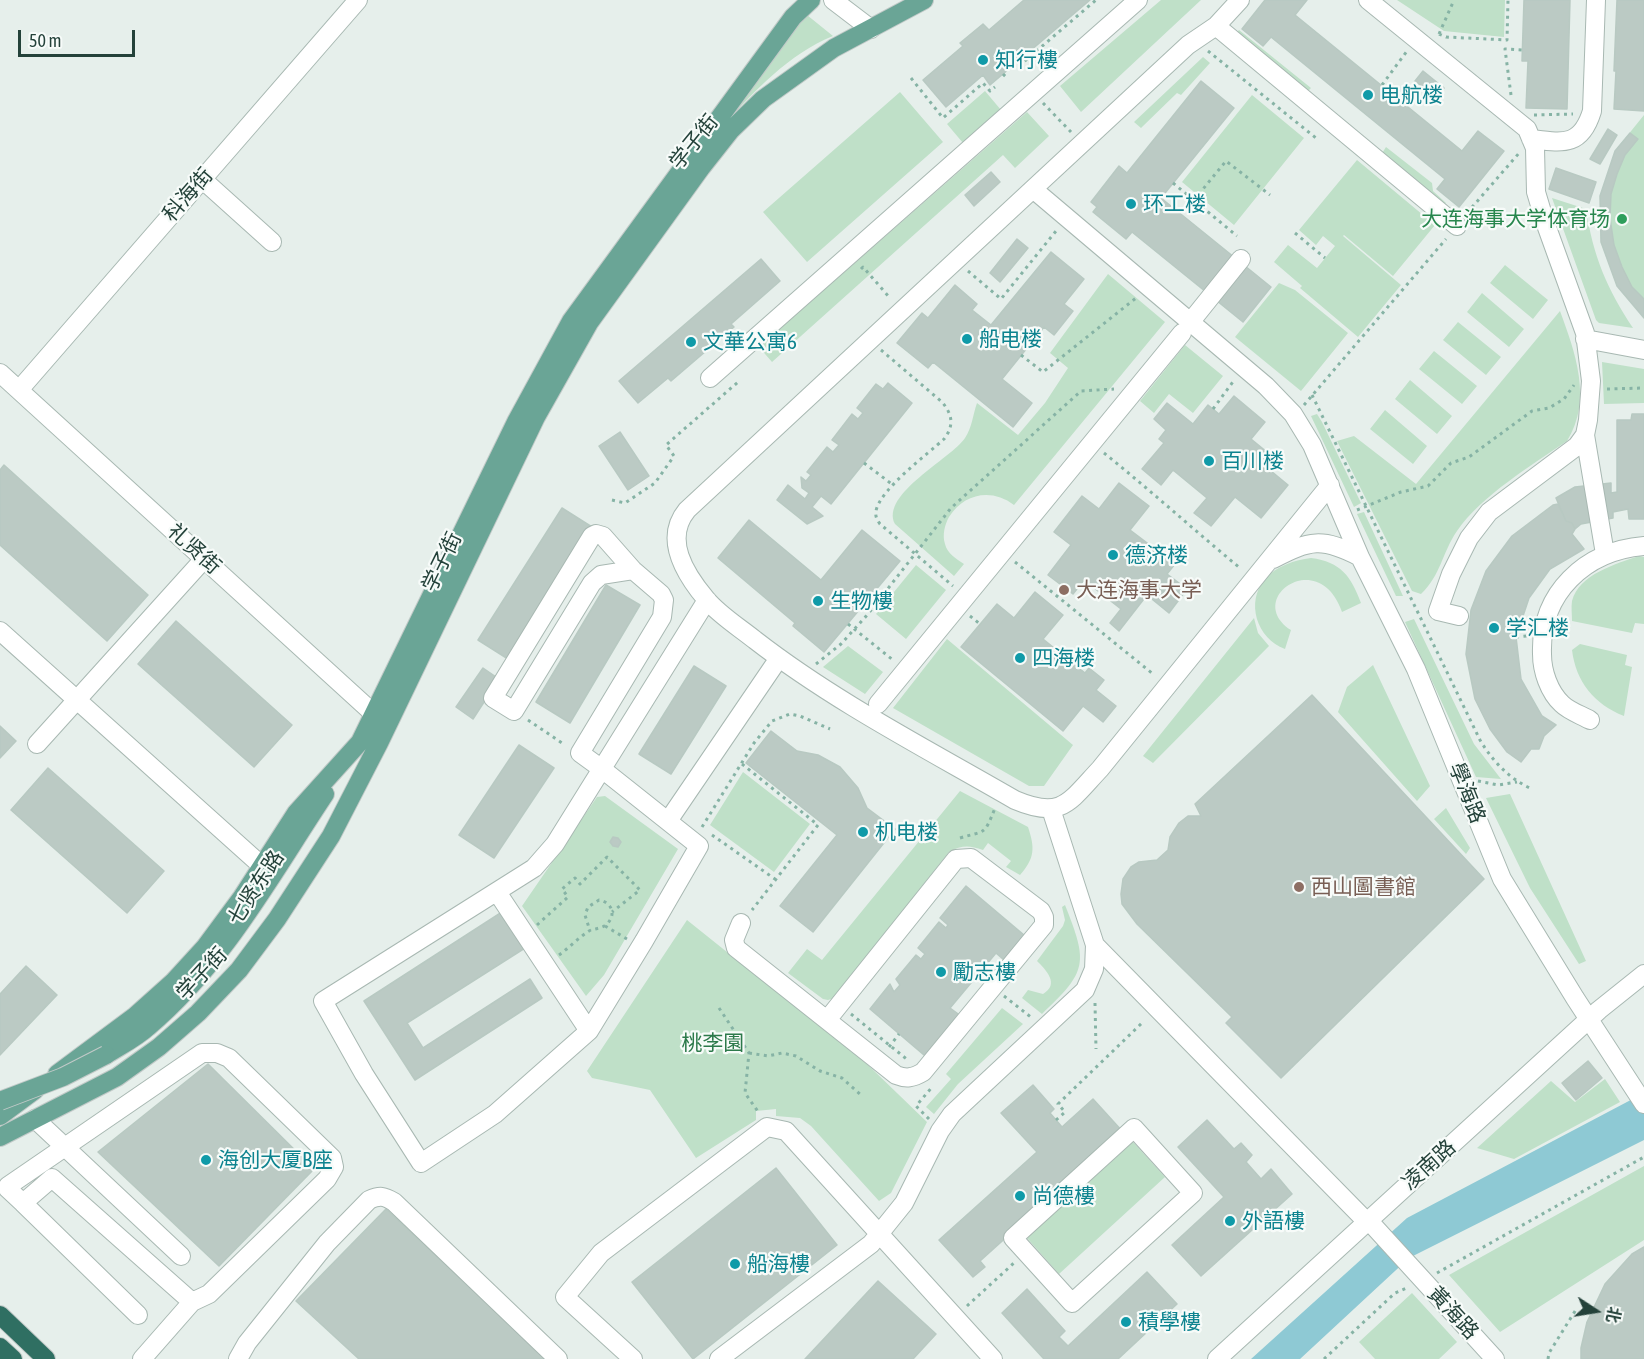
<!DOCTYPE html>
<html>
<head>
<meta charset="utf-8">
<style>
	body { margin:0 }
	#map { position:relative; width:1644px; height:1359px; overflow:hidden; background:#e6efeb; font-family:"Asap Condensed","Noto Sans SC",sans-serif }
	canvas { display:block }
	.north { position:absolute; left:1566px; top:1281px; width:60px; height:60px; -webkit-text-stroke:4px #f7fbf9; paint-order:stroke; rotate:102deg; font-size:16px; font-weight:700; line-height:24px; text-align:center; color:#24423a }
	.north::after { content:''; display:block; margin:auto; width:21px; height:27px; background:#24423a; clip-path:polygon(50% 0,100% 100%,50% 72%,0 100%) }
	.scale { position:absolute; left:18px; top:30px; width:117px; height:27px; box-sizing:border-box; border:3px solid #24423a; border-top:0; padding-left:8px; font-size:18px; line-height:21px; white-space:nowrap; color:#24423a; -webkit-text-stroke:4px #f7fbf9; paint-order:stroke }
</style>
</head>
<body>
<div id="map">
<canvas width="1644" height="1359"></canvas>
<div class="north">北</div>
<div class="scale">50 m</div>
</div>
<script>
const ctx = document.querySelector('canvas').getContext('2d');
ctx.lineJoin = 'round';
function paint(path, color) { ctx.fillStyle = color; ctx.fill(path, 'evenodd'); }
function stroke(path, color, width, dash) { ctx.strokeStyle = color; ctx.lineWidth = width; ctx.lineCap = dash ? 'butt' : 'round'; ctx.setLineDash(dash || []); ctx.stroke(path); }
function drawText(font, color, halo, rows, align = 'center') {
  ctx.font = font + ' "Asap Condensed","Noto Sans SC",sans-serif'; ctx.lineWidth = 4.5; ctx.setLineDash([]); ctx.textBaseline = 'middle'; ctx.strokeStyle = halo; ctx.fillStyle = color; for (const [text, x, y, turn = 0] of rows) {
    ctx.save(); ctx.translate(x, y); ctx.rotate((+turn || 0) * Math.PI / 180); ctx.textAlign = isNaN(turn) ? turn : align; if (halo) ctx.strokeText(text, 0, 0); ctx.fillText(text, 0, 0); ctx.restore();
  }
}
paint(new Path2D(`
	M1161,0h40l-120,112 -21,-26z
	M1397,0h108l-1,37 -60,-6z
	M807,15l26,21c-44,18 -79,55 -110,90l70,-100z
	M1239,30l72,58 -7,7 -71,-59z
	M1203,57l7,6 -29,32 -4,-2 -36,35 -7,-6z
	M985,91l16,19 -38,33 -16,-19z
	M900,92l43,50 -136,120 -44,-50z
	M1252,95l52,43 -70,87 -52,-43z
	M1027,112l22,24 -34,32 -12,-13 -231,207 -13,-15z
	M1644,115v203l-27,-32 -16,-44 -1,-46 15,-45z
	M1386,147l46,36 1,8 13,12 -6,5 -61,-50z
	M1357,160l78,65 -42,51 -49,-41 -1,1 58,49 -43,52 -58,-49 2,-2 -28,-24 14,-17 29,23 18,-22 -12,-10 -7,9 -17,-15z
	M1552,198l34,11c7,47 21,80 47,119l-34,-5 -3,-3z
	M1505,265l43,35 -15,19 -43,-36z
	M1108,274l57,48 -151,183c-22,-17 -50,-12 -65,12 -4,7 -7,18 -4,27 2,9 11,15 19,20l-10,12 -59,-52c-15,-30 56,-65 70,-86 7,-10 8,-24 12,-35l41,32 27,-32 23,-35 -18,-15z
	M1279,283l16,7 53,43 -47,58 -66,-54z
	M1482,293l42,36 -15,18 -42,-35z
	M1560,311c15,41 33,89 7,130 -35,24 -86,55 -110,90 -15,22 -16,44 -36,63l-9,-3 -75,-150 17,-5 62,48z
	M1458,322l43,35 -15,18 -43,-35z
	M1185,345l38,31 -30,37 -24,-19 -15,19 -14,-12z
	M1434,351l43,35 -15,18 -43,-35z
	M1602,362l42,7v34l-40,1z
	M1410,380l42,36 -15,18 -42,-35z
	M1385,410l42,36 -14,18 -43,-35z
	M1317,414l5,8 39,81 -7,4 -43,-91z
	M1364,512l39,84h-7l-39,-82z
	M1639,556l5,1v67l-9,-1 -3,10 -60,-12c0,-6 -1,-14 0,-20 7,-27 44,-37 67,-45z
	M1311,558c30,4 40,18 50,45l-19,9c-23,-67 -99,-13 -51,18l-6,19c-28,-10 -40,-47 -20,-70 11,-13 30,-19 46,-21z
	M916,565l30,25 -40,49 -30,-25z
	M1254,618l4,15 11,13 -116,117 -10,-7z
	M1414,619l60,125 27,35 -25,-2 -71,-155z
	M947,639l126,106 -29,41h-15l-136,-78z
	M1580,644l47,11 -2,10 7,2 -8,49c-30,-12 -48,-34 -52,-66z
	M848,646l35,26 -18,22 -42,-27z
	M1373,665l57,121 -13,15 -79,-89 9,-25z
	M743,772l67,52 -36,48 -64,-47z
	M960,791l68,36c7,21 7,31 -8,48l-14,-8 5,-6 -23,-18 -5,7c-14,-5 -21,-5 -34,2l-115,146 -6,2 -5,-1 -35,-26 19,-24 15,11z
	M1510,794l76,167 -7,3 -49,-76 -44,-90z
	M605,796l73,53 -74,126 -18,21 -64,-90 75,-109z
	M1446,808l24,40 -4,6 -32,-35z
	M1065,905c23,58 23,66 -23,109l-20,-16 6,-8 15,4c17,-10 3,-24 -6,-33l26,-35 2,-6 -3,-13z
	M687,920l181,145 59,57 -36,71 -12,8 -68,-75 -11,-8 -24,-2v-7l-20,2v9l-60,38 -46,-68 -58,-12 -5,-7z
	M1002,1008l21,16 -65,60 -24,30 -8,-7 25,-28 -5,-5z
	M1605,1079l15,23 -106,57 -37,-11 74,-67 24,21z
	M1133,1142l32,35 -106,97 -32,-36z
	M1644,1166v74l-144,92 -51,-57z
	M1412,1293l45,49 -18,17h-64l-16,-17z`), '#bfe0c8');
paint(new Path2D(`
	M1644,1093v47l-235,118 -109,101h-49l156,-141z`), '#8ec9d4');
const building = new Path2D(`
	M1024,0h66l-100,85 -7,-10 -37,32 -23,-27 40,-34 -3,-3 23,-19 6,6z
	M1265,0h42l-12,15 167,136 16,-20 26,20 -45,56 -22,-18 8,-10 -174,-142 -8,9 -21,-17z
	M1524,0h46l-3,109 -41,-1 2,-47h-6z
	M1617,0h27v111l-30,-2 2,-38h-2z
	M1423,71l21,17 -8,9 -21,-16z
	M1201,81l33,27 -73,90 110,89 -28,35 -111,-90 -6,7 -33,-27 4,-5 -6,-5 28,-36 8,7z
	M1608,129l9,6 -17,29 -10,-5z
	M1630,133l8,6 -13,16 -8,19 -6,20 -1,24 4,27 8,22 10,20 12,12v19l-27,-32 -16,-44 -1,-46 15,-45z
	M1556,168l40,14 -7,21 -40,-14z
	M991,172l9,10 -26,24 -9,-11z
	M1017,239l11,9 -28,34 -10,-9z
	M1051,252l33,27 -20,25 9,7 -19,24 -10,-8 -42,52 30,24 -19,24 -80,-65 -5,6 -31,-25 25,-30 6,5 27,-33 22,19 -5,6 19,15z
	M761,259l19,22 -49,43 3,3 -63,54 -3,-3 -30,25 -19,-22z
	M888,383l24,20 -81,101 -10,-8 -9,11 11,9 -16,8 -30,-24 11,-15 17,14 4,-6 -7,-5 -1,-11 5,4 5,-6 -4,-3 20,-25 6,5 6,-7 -7,-5 20,-26 6,5 5,-6 -6,-5 19,-24 7,5z
	M1234,396l31,26 -14,17 22,18 -8,9 23,19 -27,33 -26,-21 -24,29 -17,-13 13,-15 -34,-28 -12,15 -19,-16 22,-26 -5,-4 7,-9 -12,-11 13,-16 26,21 15,-19 11,9z
	M1632,414h12v105h-15l-1,-10 -15,3v6l-32,6 -6,5 -3,-6 -6,-2 -10,-23 19,-11 36,-4v10l6,-1v-72h14z
	M620,432l29,44 -21,14 -29,-44z
	M4,465l144,130 -41,46 -107,-96v-75z
	M1119,483l30,23 -19,24 45,34 -8,10 20,15 -18,24 -22,-18 -28,36 -9,-8 11,-14 -37,-29 -11,14 -25,-19 23,-30 -17,-13 28,-36 17,13z
	M1558,504l8,17 6,2 3,6 -3,5 12,15 -34,20 -21,29 -13,39 5,42 21,37 14,9 -12,11 -5,13h-8l-10,13 -14,-10 -17,-23 -15,-30 -9,-45 5,-44 15,-39 26,-35 41,-31z
	M562,508l30,19 -84,132 -30,-19z
	M749,520l72,60 41,-50 38,31 -76,91 -31,-26 2,-3 -77,-65z
	M606,585l34,20 -70,118 -34,-21z
	M1035,592l28,23 -20,24 42,34 4,-5 15,12 -8,10 20,16 -13,16 -20,-16 -20,25 -102,-84 36,-43 17,14z
	M176,621l116,104 -38,42 -116,-103z
	M694,666l32,20 -55,88 -32,-20z
	M483,668l16,11 -26,40 -17,-12z
	M1312,695l172,184 -203,199 -55,-55 6,-6 -95,-93 -15,-20 -1,-10 2,-15 8,-12 8,-5 18,-2 11,-10 2,-13 9,-14 9,-7h13l-6,-12z
	M0,726l16,15 -16,17z
	M771,731l26,20 21,4 22,12 18,21 9,20 28,21 -82,103 -33,-26 57,-71 -91,-72z
	M519,745l35,23 -60,90 -35,-23z
	M48,768l116,103 -37,42 -116,-103z
	M613,837l5,1 3,4 -3,5 -5,-1 -3,-4z
	M966,886l58,49 -20,25 -8,-7 -46,55 11,8 -30,45 -61,-52 20,-25 4,8 6,-7 -4,-6 20,-24 5,4 4,-5 -7,-6 21,-26 7,6 2,-3 -8,-7z
	M502,912l23,36 -118,75 16,25 107,-69 12,19 -127,82 -51,-79z
	M26,966l31,29 -57,60v-61z
	M1588,1061l14,17 -26,22 -14,-17z
	M208,1064l106,105 -95,97 -121,-114z
	M1033,1085l21,24 -4,4 12,14 31,-28 30,33 -143,129 5,6 -12,10 -34,-37 98,-88 -36,-39z
	M1207,1120l27,29 7,-6 11,12 -6,7 15,17 10,-10 21,25 -91,82 -29,-31 52,-48 -46,-50z
	M776,1168l61,77 -144,114 -61,-77z
	M386,1209l161,150h-188l-63,-58z
	M1644,1247v112h-63v-11l6,-26 18,-38 27,-30z
	M1147,1272l30,32 -59,55h-74l-42,-46 25,-24 38,42 -6,6 9,9z
	M878,1281l58,53 -23,25h-108z`);
paint(building, '#bbcac4');
stroke(building, '#b8c9c2', 1.5);
const minor = new Path2D(`
	M833,0l38,29
	M1240,0l-24,26 -28,19 -501,465c-24,29 -2,64 19,89 13,16 33,28 49,41 80,62 172,109 260,160 47,20 54,2 85,-31l230,-284
	M1368,0l159,129 8,19 1,44 9,30 40,111 6,48 -3,39 -3,15 -8,11 -88,66 -20,26 -18,36 -13,37 21,5
	M1216,26l241,200
	M1531,139c32,4 50,8 61,-28l4,-111
	M202,179l70,63
	M1033,189l233,197 27,28 19,31 48,112 56,112 86,210 73,119 69,106
	M1196,315l45,-56
	M1585,339l59,11
	M0,373l384,350
	M710,378l428,-378
	M19,390l339,-390
	M1585,435l20,119
	M1273,559c37,-19 49,-22 87,-2
	M633,570l-32,5 -9,8 -78,128 -21,-13 99,-162 4,-2 7,2 30,34 28,24 3,6 -2,17 -82,136 22,16 97,77 -55,95 -55,90 -94,83 -74,49 -57,-89 -41,-73 211,-133 21,-24 152,-244
	M0,631l262,235
	M878,704l304,-371
	M1590,720c-9,-5 -21,-9 -28,-16 -13,-12 -20,-33 -20,-50 -2,-61 43,-103 102,-108
	M37,744l167,-185
	M668,821l111,-163
	M497,892l92,139
	M741,923l-7,17 2,8 160,127c10,4 17,3 27,-3l121,-147v-8l-3,-6 -70,-53 -15,1 -129,161
	M1095,945l272,277
	M35,1119l146,137
	M1134,1128l59,65 -121,110 -59,-65z
	M23,1203l-15,-14v-3l194,-133h15l12,5 103,100 2,9 -7,12 -118,115 -17,8
	M1369,1221l126,138
	M138,1315l-115,-112 29,-25 140,124 -50,57
	M238,1359l9,-16 80,-100 42,-43c11,-5 15,-4 25,2l164,157
	M633,1359l-68,-62 36,-44 166,-126 19,4 207,228
	M719,1359l152,-115 33,-41 36,-72 12,-17 133,-124 9,-21 1,-24 -44,-136
	M1217,1359l382,-349 45,-36`);
const major = new Path2D(`
	M106,1055c14,-9 30,-17 42,-28 76,-64 123,-152 177,-233
	M57,1074l78,-58 38,-34 32,-35 37,-50 54,-84 64,-71 157,-322 54,-99 222,-304 18,-17
	M0,1116l35,-26
	M0,1137l117,-60 42,-30 39,-34 41,-43 38,-51 54,-83 48,-93 157,-326 53,-94 112,-155 30,-38 32,-31 71,-51 90,-48`);
const highway = new Path2D(`
	M0,1315l46,44
	M0,1347l13,12`);
stroke(minor, '#a8b8b2', 20);
stroke(major, '#c2cac8', 20);
stroke(highway, '#c2cac8', 20);
stroke(new Path2D(`
	M1439,34l7,3 61,3 1,-40
	M1439,34l15,-34
	M1208,51l108,87
	M1019,66l77,-66
	M1003,74l3,3
	M911,78l32,40 40,-35 7,8 5,-4
	M1382,85l25,-34
	M1511,95l-6,-46 17,1
	M1043,103l28,29
	M1534,115l39,-1
	M1173,183l64,53
	M1194,200l32,-39 44,34
	M1467,213l53,-61
	M1295,233l30,25
	M861,269l2,-2 27,31
	M968,271l33,28 55,-68
	M881,350l61,52c11,13 12,24 2,37 -16,15 -64,50 -68,72 -1,5 1,9 4,13l73,62
	M1021,355l22,17 93,-74
	M1607,389l37,-1
	M1312,395l168,345c12,20 28,38 50,48
	M1304,405l142,-166
	M1213,409l22,-30
	M1104,453c46,37 90,77 136,115
	M864,463l29,22
	M612,500l13,3 30,-20 19,-27 -8,-11 72,-63
	M1357,510l44,-18 27,-6 23,-23 18,-6 63,-46 17,-3 15,-9 10,-14
	M1015,562l138,112
	M970,616l10,8
	M848,624l45,36
	M1516,637l11,-1
	M816,664l25,-20 27,-30 83,-106 130,-117 33,-2
	M528,720l37,25
	M742,764l76,61 -66,85
	M1478,781l20,4 19,-3
	M702,827l52,-84 18,-22 18,-7 10,2 30,13
	M712,835l63,44
	M960,838c26,-8 24,-2 35,-30
	M537,925l31,-28 -6,-8 13,-11 5,6 27,-27 33,33 -28,22
	M605,926l22,13
	M559,955c10,-7 20,-18 30,-24 6,-3 13,-2 18,-7 10,-10 4,-22 -8,-24l-11,7 -3,8 5,16
	M1004,996l28,22
	M1095,1003l1,46
	M719,1008l30,45 -4,40 14,20
	M851,1014l58,47
	M889,1047l10,-13
	M749,1053l19,3 14,-3 14,3 24,15 22,7 19,17
	M929,1119l-13,-13 17,-20
	M1056,1120l9,-8 -7,-8 85,-82
	M1437,1273l207,-116
	M967,1306l48,-44
	M1324,1359l71,-66 14,-6
	M1548,1359l1,-6 28,-45`), '#86b3a5', 3, [3, 4.5]);
stroke(minor, '#fff', 18);
stroke(major, '#6aa596', 18);
stroke(highway, '#2f6f62', 18);
const majorBridge = new Path2D(`
	M0,1101l63,-24 43,-22`);
stroke(majorBridge, '#c2cac8', 20, []);
stroke(majorBridge, '#6aa596', 18);
for (const [x, y, r, color] of [
	[983,60,6,"#0f9aa8"],
	[1368,95,6,"#0f9aa8"],
	[1131,204,6,"#0f9aa8"],
	[1622,219,6,"#2e9e5b"],
	[967,339,6,"#0f9aa8"],
	[691,342,6,"#0f9aa8"],
	[1209,461,6,"#0f9aa8"],
	[1113,555,6,"#0f9aa8"],
	[1064,590,6,"#8d6e63"],
	[818,601,6,"#0f9aa8"],
	[1494,628,6,"#0f9aa8"],
	[1020,658,6,"#0f9aa8"],
	[863,832,6,"#0f9aa8"],
	[1299,887,6,"#8d6e63"],
	[941,972,6,"#0f9aa8"],
	[206,1160,6,"#0f9aa8"],
	[1020,1196,6,"#0f9aa8"],
	[1230,1221,6,"#0f9aa8"],
	[735,1264,6,"#0f9aa8"],
	[1126,1322,6,"#0f9aa8"]
]) { const dot = new Path2D(); dot.arc(x, y, r, 0, 2 * Math.PI); ctx.fillStyle = color; ctx.fill(dot); stroke(dot, '#f7fbf9', 2); }
drawText('21px', '#0d838f', '#f7fbf9', [
	["知行樓",995,60],
	["电航楼",1380,95],
	["环工楼",1143,204],
	["船电楼",979,339],
	["文華公寓6",703,342],
	["百川楼",1221,461],
	["德济楼",1125,555],
	["生物樓",830,601],
	["学汇楼",1506,628],
	["四海楼",1032,658],
	["机电楼",875,832],
	["勵志樓",953,972],
	["海创大厦B座",218,1160],
	["尚德樓",1032,1196],
	["外語樓",1242,1221],
	["船海樓",747,1264],
	["積學樓",1138,1322]
], 'left');
drawText('21px', '#24423a', '#f7fbf9', [
	["学子街",694,142,-51],
	["科海街",188,195,-49],
	["礼贤街",194,549,42],
	["学子街",442,562,-64],
	["學海路",1467,793,68],
	["七贤东路",256,888,-57],
	["学子街",202,974,-47],
	["凌南路",1429,1165,-42],
	["黃海路",1453,1313,47]
]);
drawText('21px', '#27864d', '#f7fbf9', [
	["大连海事大学体育场",1610,219]
], 'right');
drawText('21px', '#785e54', '#f7fbf9', [
	["大连海事大学",1076,590],
	["西山圖書館",1311,887]
], 'left');
drawText('21px', '#2d7a4b', '#f7fbf9', [
	["桃李園",713,1043]
]);
</script>
</body>
</html>
